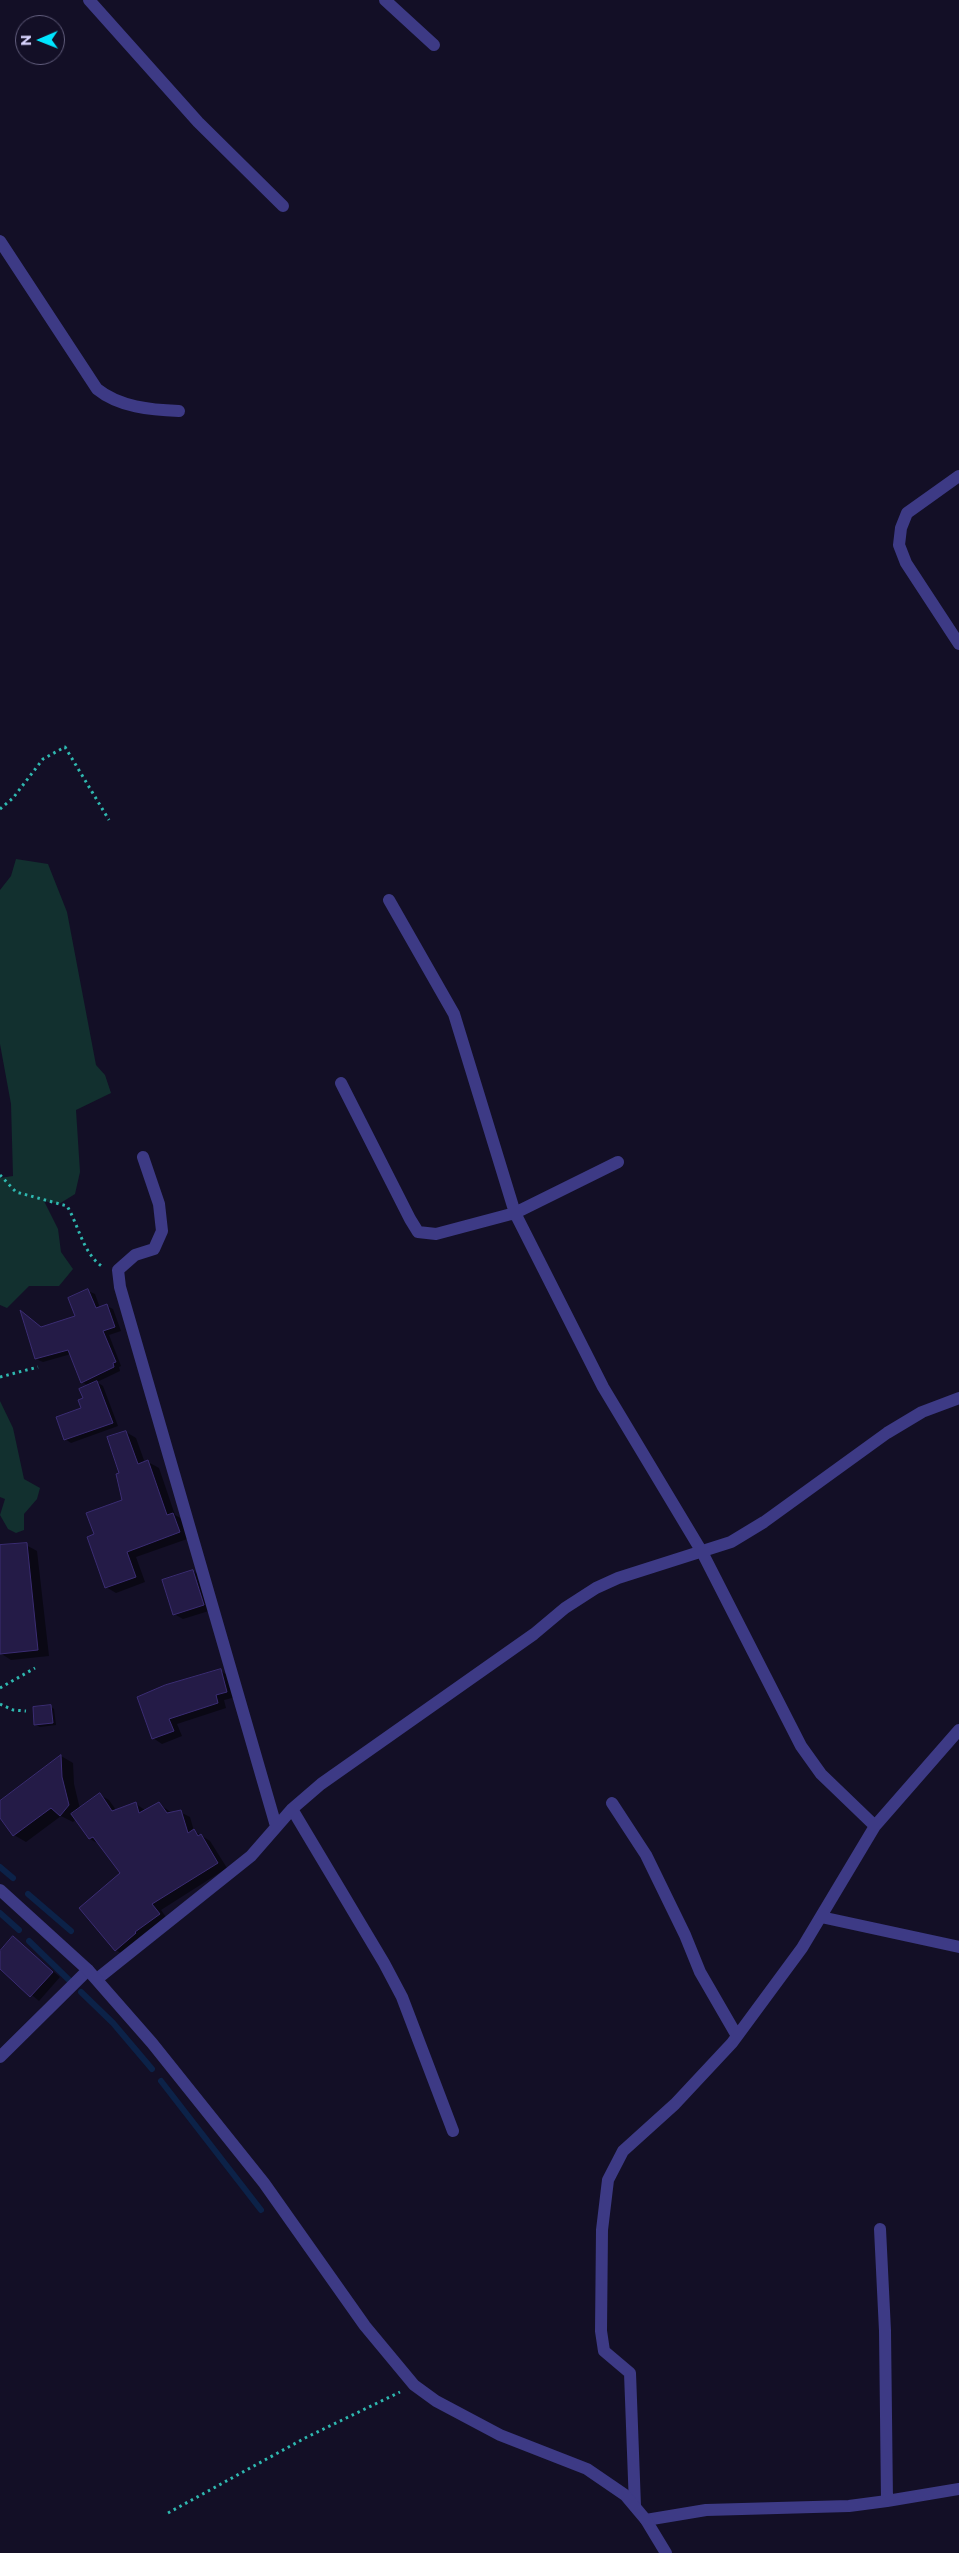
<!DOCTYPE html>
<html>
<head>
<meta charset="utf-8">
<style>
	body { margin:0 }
	#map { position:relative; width:959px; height:2553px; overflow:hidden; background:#130f26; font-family:Montserrat,sans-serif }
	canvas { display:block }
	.north { position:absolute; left:15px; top:15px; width:50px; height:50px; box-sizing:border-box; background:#130f26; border:1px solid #625e7d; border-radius:50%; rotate:269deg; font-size:14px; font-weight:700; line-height:20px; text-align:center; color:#d9d4ff }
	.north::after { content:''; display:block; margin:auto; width:18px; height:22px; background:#00e5ff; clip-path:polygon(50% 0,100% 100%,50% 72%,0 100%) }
</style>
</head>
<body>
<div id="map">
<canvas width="959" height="2553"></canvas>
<div class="north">N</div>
</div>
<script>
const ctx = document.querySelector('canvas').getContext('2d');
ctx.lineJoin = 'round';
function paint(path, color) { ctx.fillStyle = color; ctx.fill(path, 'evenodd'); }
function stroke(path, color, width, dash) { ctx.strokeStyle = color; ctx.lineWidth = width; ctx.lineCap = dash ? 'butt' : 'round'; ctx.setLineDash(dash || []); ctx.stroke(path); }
paint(new Path2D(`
	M16,859l32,5 19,48 29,153 9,10 6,18 -35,17 4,62 -5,22 -16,10 -15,-3 14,28 3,23 12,17 -14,17h-30l-22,22 -7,-3v-127l13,-2 -2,-72 -11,-60v-154l11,-14z
	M0,1401l13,27 11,51 16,9 -3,11 -13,15v16l-8,3 -8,-4 -8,-14 5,-16 -5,-2z`), '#12302f');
paint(new Path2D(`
	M88,1291l7,3 5,14 7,-2 6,3 8,22 -12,4 12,31 -2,1 1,4 -23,11 6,4 15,40 -47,17 -6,-4 18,-30 6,-23 -7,-4 -11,-28 -28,8 -7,-3 6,-31 34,-12z
	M126,1432l10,6 9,25 3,-1 11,6 16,47 9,5 6,18 -54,19 9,25 -29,11 -10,-6 -11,-52 29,-34 -3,-27z
	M26,1545l11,6 12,105 -38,4 -11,-7v-106z
	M193,1571l9,5 10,34 -29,9 -9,-5z
	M221,1671l8,5 7,21 -12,3 2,8 -49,16 5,12 -20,8 -9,-6 -15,-40z
	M50,1706l4,3 2,16 -16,2 -4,-2z
	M61,1756l12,7 1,21 6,25 20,-14 9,5 7,10 19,-7 11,8 13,-7 13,9 8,-1 10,5 4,14 16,10 17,27 -66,42 7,10 -43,36 -9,-6 6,-77 -23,-29 -9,-5 -14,-20 -3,3 -12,-6 -35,26 -12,-7 -14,-19v-14z
	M14,1938l46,39 -21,24 -39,-33v-16z`), '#0007');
stroke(new Path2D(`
	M0,1867l13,11
	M28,1894l43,37
	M0,1913l19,17
	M29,1941l40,39
	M81,1992l32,31 39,46
	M161,2081l100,129`), '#0c2248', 6);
const building = new Path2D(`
	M88,1289l8,19 11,-4 8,23 -12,4 13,31 -3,1 1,4 -33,16 -13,-33 -33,9 -15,-49 21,17 34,-11 -7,-18z
	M97,1381l16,42 -49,17 -8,-23 25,-9 -3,-8 5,-2 -4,-9z
	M126,1431l12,33 10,-4 19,55 6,-2 7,19 -53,20 9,25 -31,11 -18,-51 7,-3 -8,-21 36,-13 -6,-26 3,-1 -12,-36z
	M27,1543l11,107 -38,4v-109z
	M193,1570l11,35 -31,10 -11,-35z
	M221,1669l6,23 -11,3 2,8 -49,16 5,12 -22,8 -15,-42 28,-12z
	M51,1705l2,18 -19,2 -1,-18z
	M61,1755l1,22 7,28 -9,11 -9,-8 -38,28 -13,-18v-17z
	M100,1793l12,18 24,-9 3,11 20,-11 8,11 14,-3 7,23 6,-4 4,7 3,-2 17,29 -66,41 8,10 -25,18 1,1 -21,18 -36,-43 41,-35 -27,-36 -4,2 -18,-25z
	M13,1936l40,36 -23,25 -30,-28v-18z`);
paint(building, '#241b47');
stroke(building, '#3b2d73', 1);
stroke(new Path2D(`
	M0,809l13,-11 30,-39 22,-12 44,73
	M0,1175l16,17 51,14c12,20 16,48 36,61
	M0,1377l38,-10
	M0,1688l35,-20
	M0,1704l13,6 13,1
	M168,2513l137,-75 95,-46`), '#2fb8b0', 3, [2.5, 4]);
stroke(new Path2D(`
	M89,0l109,122 85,84
	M385,0l49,45
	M0,241l97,148c22,18 54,21 82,22
	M959,476l-52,37 -6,15 -2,17 7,18 53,81
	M389,900l65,114 61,199 103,-51
	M341,1083l69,136 8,13 18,2 79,-21 88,174 99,165 99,194 20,28 54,52
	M143,1157l16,47 3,27 -8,18 -19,6 -17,15 2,17 156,539
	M612,1803l34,52 39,80 15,37 37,64
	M292,1809l92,154 18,34 51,134
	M821,1917l138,30
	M97,1979l154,-123 41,-47 29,-25 213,-150 31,-26 31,-20 22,-10 113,-36 33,-20 123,-89 35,-21 37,-14
	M0,2057l88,-87
	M887,2501l72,-12
	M635,2506l-5,-133 -26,-22 -3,-20 1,-101 6,-50 15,-29 52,-47 57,-61 70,-95 73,-122 84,-96
	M646,2520l60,-10 143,-4 38,-5 -2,-170 -5,-102`), '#3d3a85', 12);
stroke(new Path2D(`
	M0,1890l88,80 64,73 112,140 101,143 49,59 22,16 64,34 87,34 38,26 21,25 20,33`), '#3d3a85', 12);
</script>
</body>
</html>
